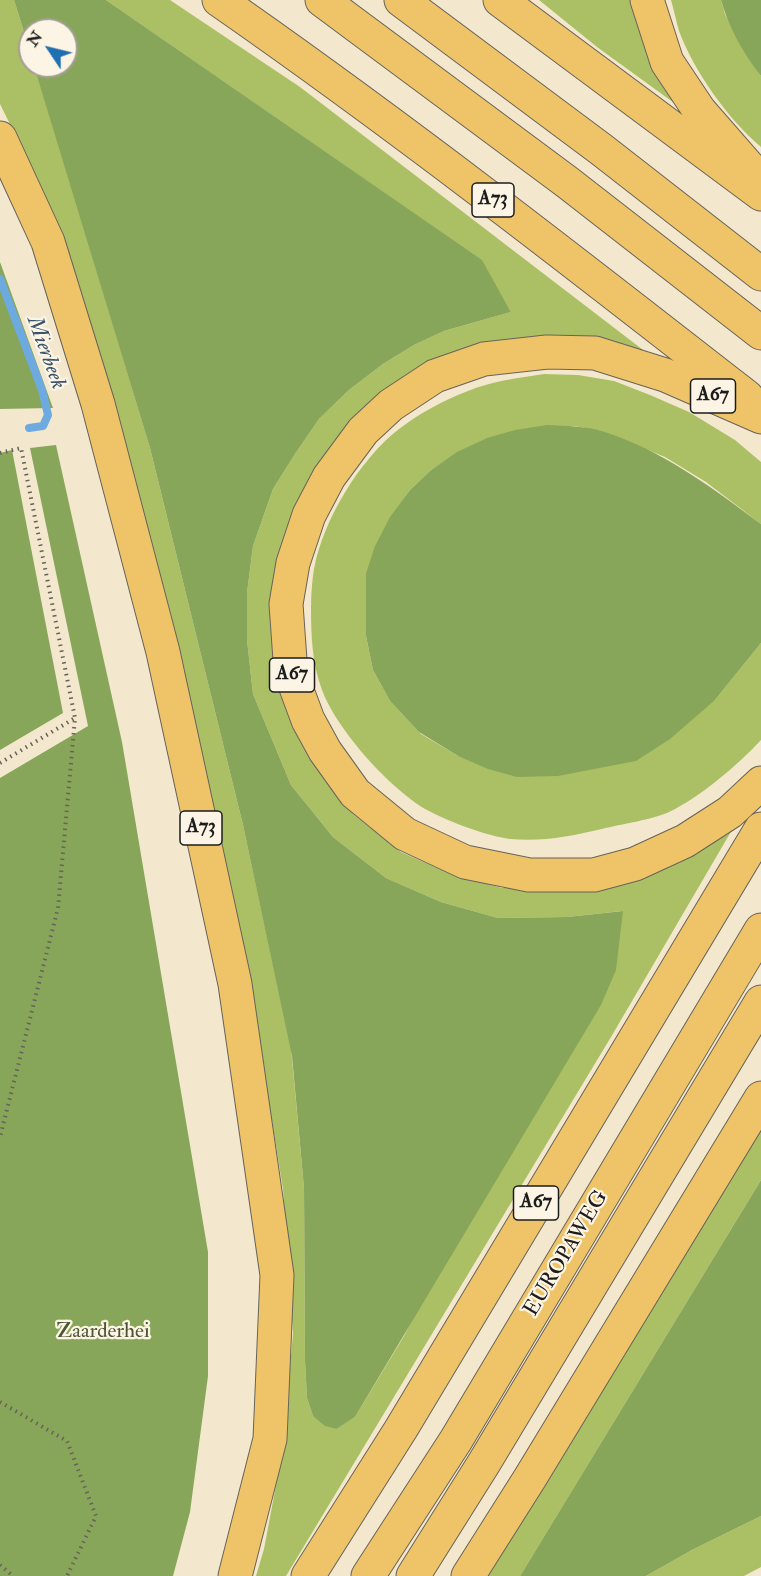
<!DOCTYPE html>
<html>
<head>
<meta charset="utf-8">
<style>
	body { margin:0 }
	#map { position:relative; width:761px; height:1576px; overflow:hidden; background:#f3e8ce; font-family:"IM FELL Double Pica",serif }
	canvas { display:block }
	.north { position:absolute; left:18px; top:18px; width:60px; height:60px; box-sizing:border-box; background:#fcf5e5; border:2px solid #a29e95; border-radius:50%; rotate:305deg; font-size:16px; font-weight:700; line-height:24px; text-align:center; color:#1c1c1c }
	.north::after { content:''; display:block; margin:auto; width:21px; height:27px; background:#1f6fb2; clip-path:polygon(50% 0,100% 100%,50% 72%,0 100%) }
</style>
</head>
<body>
<div id="map">
<canvas width="761" height="1576"></canvas>
<div class="north">N</div>
</div>
<script>
const ctx = document.querySelector('canvas').getContext('2d');
ctx.lineJoin = 'round';
function paint(path, color) { ctx.fillStyle = color; ctx.fill(path, 'evenodd'); }
function stroke(path, color, width, dash) { ctx.strokeStyle = color; ctx.lineWidth = width; ctx.lineCap = dash ? 'butt' : 'round'; ctx.setLineDash(dash || []); ctx.stroke(path); }
function drawText(font, color, halo, rows, align = 'center') {
  ctx.font = font + ' "IM FELL Double Pica",serif'; ctx.lineWidth = 4.5; ctx.setLineDash([]); ctx.textBaseline = 'middle'; ctx.strokeStyle = halo; ctx.fillStyle = color; for (const [text, x, y, turn = 0] of rows) {
    ctx.save(); ctx.translate(x, y); ctx.rotate((+turn || 0) * Math.PI / 180); ctx.textAlign = isNaN(turn) ? turn : align; if (halo) ctx.strokeText(text, 0, 0); ctx.fillText(text, 0, 0); ctx.restore();
  }
}
paint(new Path2D(`
	M0,0h14l16,51v15h5l115,382 93,377 48,223 13,140 1,173 2,37 6,18 24,13 18,-12 49,-81 218,-425 -55,6 -69,1 -57,-16 -55,-24 -53,-41 -42,-52 -38,-91 -6,-54v-47l6,-47 20,-57 22,-35 24,-35 30,-29 34,-26 31,-19 30,-14 67,-19 -30,-52 -375,-260h64l130,87 364,279 -178,-13 -164,118 -37,215 38,92 31,37 47,37 50,22 51,14h62l182,-82 -135,231 -325,539h-30l8,-27 19,-101 10,-115 -10,-144 -22,-136 -224,-874 -37,-75z
	M539,0h102l51,116 -95,-69z
	M671,0h50l4,14 14,28 22,34v71c-33,-28 -66,-74 -82,-116 -3,-10 -5,-21 -8,-31z
	M544,374l34,1 36,6 36,14 39,17 46,28 26,22v62l-55,-42 -41,-25 -64,-26 -27,-5 -116,26 -27,18 -21,20 -19,27 -25,56v63l7,34 17,31 31,33 37,22 257,-56 46,-57v97c-22,24 -62,58 -92,72 -17,8 -48,12 -67,17 -30,7 -60,13 -92,10 -23,-3 -63,-18 -83,-29 -37,-21 -90,-80 -105,-120 -10,-26 -11,-55 -11,-82 0,-13 1,-27 3,-39 9,-49 46,-110 85,-140 21,-16 45,-29 69,-38 24,-10 50,-13 76,-17z
	M761,1129v51l-241,396h-34z
	M761,1516v51l-17,9h-98l46,-26z`), '#abc064');
paint(new Path2D(`
	M14,0h92l376,260 29,52 -67,19 -30,14 -31,19 -34,26 -30,29 -24,35 -22,35 -20,57 -6,47v47l6,54 38,91 42,52 53,41 55,24 57,16 69,-1 56,-6 -7,59 -15,35 -246,412 -18,12 -12,-3 -12,-10 -6,-18 -2,-37 -1,-173 -12,-132 -49,-231 -93,-377 -116,-382h32v-36h-36v21z
	M721,0h40v76c-17,-21 -33,-50 -40,-76z
	M0,262l53,146 -53,1z
	M547,425c18,1 37,1 55,6 60,19 109,56 159,93v119l-46,57 -45,39 -34,22 -78,15 -41,1 -29,-8 -30,-13 -39,-24 -29,-31 -17,-31 -7,-34v-63l9,-27 15,-29 20,-27 21,-20 26,-18 30,-14 28,-8z
	M56,445l66,297 86,510v124l-18,136 -17,64h-173v-798l88,-52 -58,-278z
	M12,450l51,263 -63,37v-297z
	M761,1180v336l-69,34 -46,26h-126z`), '#88a65a');
stroke(new Path2D(`
	M0,279l42,111 6,25 -5,11 -14,2`), '#6daadf', 8);
const motorway = new Path2D(`
	M219,0c181,126 355,262 528,397
	M322,0l245,182 194,151
	M401,0l201,150 159,124
	M500,0l261,194
	M647,0l20,62 32,48 55,63
	M0,138l48,104 50,162 65,248 72,332 42,291 -7,164 -35,137
	M761,417l-96,-42 -70,-22 -48,-1 -63,7 -49,17 -44,29 -28,26 -34,46 -20,38 -16,48 -7,41 5,70 17,46 17,31 30,42 50,41 60,28 64,13h65l41,-11 50,-23 45,-29 31,-29
	M308,1576l93,-147 360,-600
	M368,1576l88,-136 305,-510
	M413,1576l71,-113 277,-461
	M468,1576l62,-98 231,-380`);
stroke(motorway, '#67635a', 35);
stroke(new Path2D(`
	M0,453l21,-5 54,270 -17,190 -58,229
	M0,763l75,-45
	M0,1402l67,39 29,75 -29,60
	M0,1565l13,11`), '#67635a', 4, [1.5, 4.5]);
stroke(motorway, '#efc469', 33);
for (const [x, y, w] of [
	[493,200,42],
	[713,396,45],
	[292,675,45],
	[201,828,42],
	[536,1203,45]
]) { const box = new Path2D(); box.roundRect(x - w / 2, y - 17, w, 34, 4.5); ctx.fillStyle = '#fcf5e5'; ctx.fill(box); stroke(box, '#1c1c1c', 1.5); }
drawText('bold 20px', '#1c1c1c', null, [
	["A73",493,200],
	["A67",713,396],
	["A67",292,675],
	["A73",201,828],
	["A67",536,1203]
]);
drawText('21px', '#1c1c1c', '#fcf5e5', [
	["EUROPAWEG",567,1254,-59]
]);
drawText('21px', '#4e5535', '#fcf5e5', [
	["Zaarderhei",103,1332]
]);
drawText('italic 22px', '#3c556a', '#fcf5e5', [
	["Mierbeek",45,353,70]
]);
</script>
</body>
</html>
